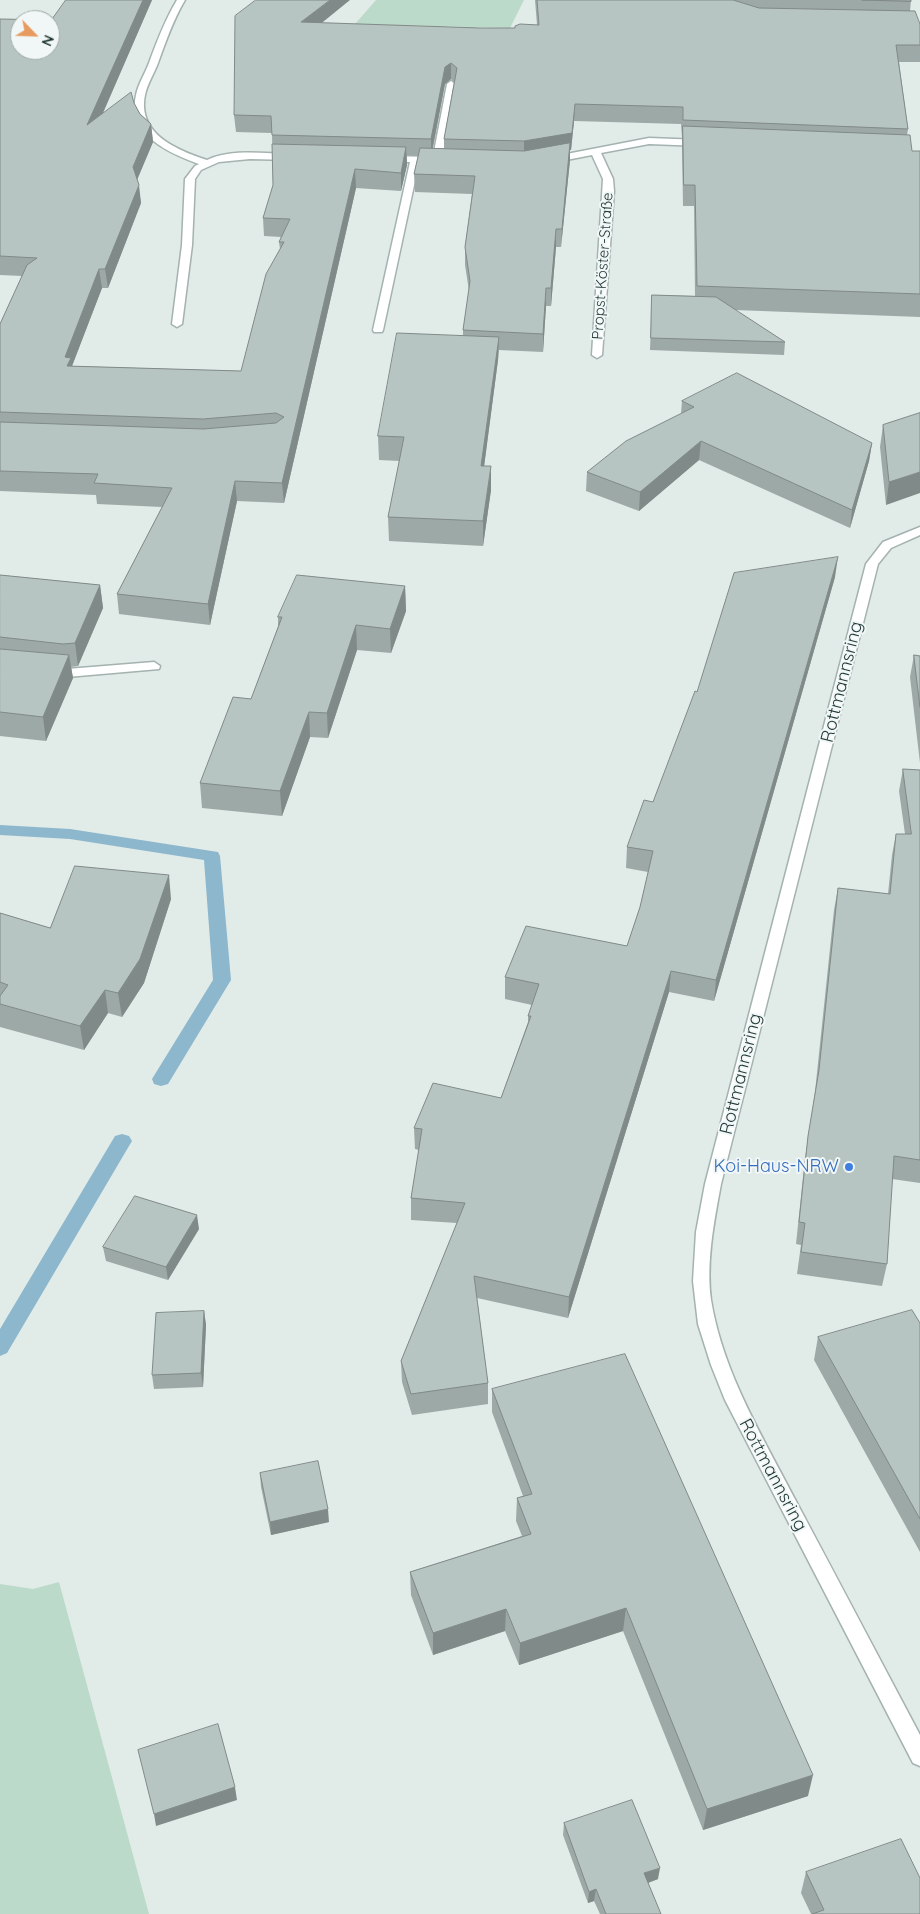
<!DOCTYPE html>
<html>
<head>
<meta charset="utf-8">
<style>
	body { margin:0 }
	#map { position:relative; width:920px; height:1914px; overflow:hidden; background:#e1ebe8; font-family:Quicksand,sans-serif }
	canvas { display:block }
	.north { position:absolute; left:10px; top:10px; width:50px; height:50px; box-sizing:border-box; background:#f1f7f6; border:1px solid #9fabaa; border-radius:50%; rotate:114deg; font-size:14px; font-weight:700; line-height:20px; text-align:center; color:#233a38 }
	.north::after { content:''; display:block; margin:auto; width:18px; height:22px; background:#e89b61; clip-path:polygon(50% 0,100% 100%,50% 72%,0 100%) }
</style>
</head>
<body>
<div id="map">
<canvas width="920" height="1914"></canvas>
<div class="north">N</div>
</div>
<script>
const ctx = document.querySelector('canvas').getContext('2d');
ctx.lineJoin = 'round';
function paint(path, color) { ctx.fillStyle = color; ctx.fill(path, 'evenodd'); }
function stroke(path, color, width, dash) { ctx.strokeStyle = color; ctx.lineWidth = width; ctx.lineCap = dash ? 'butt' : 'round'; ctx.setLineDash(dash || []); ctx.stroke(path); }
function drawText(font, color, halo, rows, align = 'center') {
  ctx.font = font + ' Quicksand,sans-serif'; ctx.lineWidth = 4; ctx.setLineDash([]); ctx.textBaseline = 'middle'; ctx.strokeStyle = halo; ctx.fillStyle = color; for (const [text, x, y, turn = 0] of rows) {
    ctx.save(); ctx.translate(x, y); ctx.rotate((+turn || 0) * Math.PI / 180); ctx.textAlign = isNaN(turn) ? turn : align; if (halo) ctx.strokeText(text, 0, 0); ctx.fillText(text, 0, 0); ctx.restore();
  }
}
paint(new Path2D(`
	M376,0h148l-14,28 -155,-4z
	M59,1582l90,332h-149v-330l33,5z`), '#bbdac9');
paint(new Path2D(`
	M0,825l70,4 148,23 2,4 11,124 -63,104 -7,2 -7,-2 -2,-5 61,-99 -9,-120 -134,-21 -70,-4z
	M122,1134l7,2 3,5 -3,5 -122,207 -7,3v-27l115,-193z`), '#8db7cc');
const minor = new Path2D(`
	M177,0h8c-12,20 -19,41 -27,63 -4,11 -11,21 -13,32 -8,39 32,55 62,65 25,-12 59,-6 86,-6l5,3 -5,3 -43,-1 -31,3 -18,8 -6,9 -3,66 -10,79 -5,3 -5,-3 10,-79 3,-66 10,-13 4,-2c-30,-11 -72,-29 -63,-69 2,-11 9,-21 13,-32 8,-22 16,-43 28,-63z
	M451,81l4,3 -12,76 -5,3 -19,-1 -36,168 -1,2h-8l-1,-2 37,-168h-24l-5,-3 5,-3 47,1 14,-73z
	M649,138l52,2 5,3 -5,3 -52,-2 -48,9 12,26 1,12 -12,164 -5,3 -5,-3 11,-176 -11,-24 -41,8 -5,-3 5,-3z
	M920,527v8l-29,13 -13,16 -157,620c-7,38 -15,78 -10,116 12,74 53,139 87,205 41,76 81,153 122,230v31l-7,-3 -188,-363 -14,-35 -13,-41 -5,-43 3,-49 9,-48 161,-620 17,-22z
	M154,662l6,4 -1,3 -92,8 -18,-2 -1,-3 6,-4 13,1z`);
stroke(minor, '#a4b2b0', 3);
paint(minor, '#fff');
paint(new Path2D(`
	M152,0l-50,114 32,-11 6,11 11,10 2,18 -16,37 4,24 -33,85h-6l-30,78 169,5 39,-122 -1,-7 2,-5 -17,-1 -1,-18 10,-33 -1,-52 -36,-1 -2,-17 88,-92 158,5h35l22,-3 -2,-25h376l-1,11 10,13v38h-21l9,67 -1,6 5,16h8v166l-185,-7 50,32 -1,13 -134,-5 2,-55 43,1 -1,-90h-11l-1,-59v-10l-1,-13 -107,-3 -3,29h-1v10l-9,87h-5l-5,59h-5l-3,46 -44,-2 -1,10 -14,106 7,24 -8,56 -94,-5 -1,-24 12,-56 -21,-1 -1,-24 85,-100v-6l6,-39 -4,-26v-18l7,-53 -57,-2 -1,-18 4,-18 -11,-1v10l-6,26 -45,-3 -72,315 -47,-2 -27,124 -91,-11 -2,-20 45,-87 -65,-3 -1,-9 -96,-4v-167l22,-48 -22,-1v-256l51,1zM451,79l3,3 -10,57v9h-11l12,-64z
	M682,401l190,42 -3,18 -19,67 -151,-68 -60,51 -53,-20 1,-19 94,-58z
	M920,413l-34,92 -6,-58 3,-22z
	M0,575l100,10 3,23 -25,58 -7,1 2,11 -27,63 -46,-5z
	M835,577l-121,424 -45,-9 -101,326 -91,-20 11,85v21l-76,11 -10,-33 -1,-21 56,-138 -46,-3v-22l8,-48 -4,-1 -1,-21 87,-30 27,-76v-6l4,-11 -27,-6v-22l122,-31 13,-39 8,-35 -22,-4 1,-21 26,-45 44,-110z
	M405,586l1,25 -15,42 -34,-3 -29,88 -18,-1 -28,79 -80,-8 -2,-25 51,-84 27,-72v-10z
	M914,655l6,1v107l-10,-86z
	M903,769l17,1v413l-28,-4 -5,85 -5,22 -85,-12 4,-29 -5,-1 9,-86 10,-66 19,-182 4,-22 50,6 4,-39 4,-21h9l-6,-43z
	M171,899l-27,84 -22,34 -14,-4 -24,37 -84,-23v-114l50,15z
	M199,1229l-31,51 -62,-19 -3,-14z
	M204,1311l2,14 -3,62 -49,2 -2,-14z
	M920,1323v229l-106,-192 4,-23z
	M492,1389l316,407 -105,34 -80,-199 -104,34 -14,-34 -72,24 -22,-60 -1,-23 112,-36 -6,-15 1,-23 6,-2 -31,-84z
	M260,1473l69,49 -58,13 -10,-48z
	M564,1823l94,56 -10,4 13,31h-61l-6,-13 -6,2 -25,-68z
	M806,1872l114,42h-109l-10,-21z`), '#9da9a7');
paint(new Path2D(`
	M143,0h9l-62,143 -3,-18z
	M330,0h20l-48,39 -1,-17z
	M451,63v16l-6,5 -14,72v-17l14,-72z
	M575,104l-1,17 -3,29h-1v10l-9,87 1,-18 -38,-71v-17z
	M151,124l2,18 -18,43 -2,-18z
	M406,147l1,18 -6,26v-18z
	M355,169l1,19 -72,315 -2,-20z
	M139,185l2,18 -33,85 -3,-19z
	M556,229v18l-5,59v-18z
	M99,269l3,19 -30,78 -2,19 -5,-28z
	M546,288v18l-3,46v-18z
	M499,337l-1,23 -17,130v-24z
	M701,441l-2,19 -60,51 1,-19z
	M872,443l-3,18 -19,67 2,-18z
	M491,466v24l-8,56v-25z
	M920,472v21l-34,12 3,-23z
	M235,481l2,20 -27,124 -2,-21z
	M838,557l-3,20 -121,424 2,-21z
	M100,585l3,23 -25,58 -3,-23z
	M405,586l1,25 -15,42 -1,-24z
	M356,625l1,25 -29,88 -1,-25z
	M69,655l4,23 -27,63 -3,-24z
	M309,712l1,25 -28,79 -2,-25z
	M169,875l2,24 -27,84 -22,34 -4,-24z
	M671,971l-2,21 -101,326 1,-21z
	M105,990l3,23 -24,37 -4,-24z
	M197,1215l2,14 -31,51 -2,-13z
	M204,1311l2,14 -3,62 -2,-14z
	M328,1509l1,13 -58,13 -1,-13z
	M626,1608l-3,23 -104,34 1,-22z
	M506,1609l-1,22 -72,24v-22z
	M813,1775l-5,21 -105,34 4,-21z
	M235,1787l2,13 -81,26 -2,-12z
	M660,1868l-2,11 -16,6 2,-12z
	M596,1889l-2,12 -6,2 1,-11z`), '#808a88');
const building = new Path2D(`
	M66,0h77l-56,125 44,-33 3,11 6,11 11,10 -18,43 6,18 -34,84h-6l-34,88 6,1 -4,8 174,5 25,-97 18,-32h-5l11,-23 -27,-1 10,-33 -1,-41 134,3 -5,26 -46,-4 -73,314 -47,-2 -27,123 -91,-10 55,-106 -78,-5 4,-9 -98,-3v-49l203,7 73,-6 8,-6 -8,-4 -73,6 -203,-7v-88l27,-59 10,-7 -37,-2v-237l51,1zM20,20h30v30h-30z
	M256,0h74l-29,22 179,6h35v-2l5,-2 19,1 -2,-25h196l26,8 156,3 5,13v21h-24l12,84 -225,-9v-13l-108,-3 -3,29 -48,8 -80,-2 13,-71 -6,-5 -6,4 -14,72 -159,-4 -1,-19 -37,-1 1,-99z
	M862,0h49v1z
	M683,126l227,9 2,16h8v143l-223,-8 -2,-101h-11z
	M570,143l-8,86h-6l-5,59h-5l-3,46 -80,-4 7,-49 -5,-34 10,-71 -61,-2 6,-26 104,3z
	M652,295l64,2 69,45 -134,-4z
	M397,333l102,4 -18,129h10l-8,55 -95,-4 16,-80 -26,-1z
	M737,373l135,70 -20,67 -151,-69 -61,51 -53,-20 39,-31 68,-34 -12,-6z
	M920,413v59l-31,10 -6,-57z
	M838,557l-122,423 -45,-9 -102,326 -95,-21 14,107 -77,11 -10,-33 64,-158 -54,-5 11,-69 -8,-1 19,-45 68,15 30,-82h-3l11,-32 -34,-7 21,-51 101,20 13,-39 13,-56 -26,-4 17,-47 9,2 42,-111 2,1 37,-119z
	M0,575l100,10 -25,58 -12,1 -63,-7z
	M297,575l108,11 -15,43 -34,-4 -29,88 -18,-1 -29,79 -80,-8 33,-86 18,2 31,-82h-4z
	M0,649l69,6 -26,62 -43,-5z
	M914,655l6,1v51z
	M903,769l17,1v390l-26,-4 -7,108 -86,-12 4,-29 -6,-1 9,-86 11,-66 19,-182 52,6 6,-60h15z
	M75,866l94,9 -29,84 -22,34 -13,-3 -25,36 -80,-22v-8l8,-11 -8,-3v-69l50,15z
	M135,1196l62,19 -31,52 -63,-20z
	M912,1310l8,13v196l-102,-182z
	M204,1311l-3,62 -49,2 4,-62z
	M625,1354l188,421 -106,34 -81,-201 -106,35 -14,-34 -73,24 -23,-61 121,-38 -14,-36 15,-4 -40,-105z
	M318,1461l10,48 -58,13 -10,-49z
	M218,1724l17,63 -81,27 -16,-64z
	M632,1800l28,68 -16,5 17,41h-55l-10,-25 -7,3 -25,-69z
	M901,1839l19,39v36h-108l12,-4 -18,-38z`);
paint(building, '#b7c5c2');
stroke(building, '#808a88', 1);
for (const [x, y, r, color] of [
	[849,1167,5,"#3f7fe0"]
]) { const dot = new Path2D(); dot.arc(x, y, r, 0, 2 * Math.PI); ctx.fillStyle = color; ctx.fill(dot); stroke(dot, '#f1f7f6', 2); }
drawText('15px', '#233a38', '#f1f7f6', [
	["Propst-Köster-Straße",603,266,-86]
]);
drawText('18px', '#233a38', '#f1f7f6', [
	["Rottmannsring",842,682,-76],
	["Rottmannsring",741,1074,-76],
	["Rottmannsring",773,1475,62]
]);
drawText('18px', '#366cbe', '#f1f7f6', [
	["Koi-Haus-NRW",839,1167]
], 'right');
</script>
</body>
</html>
